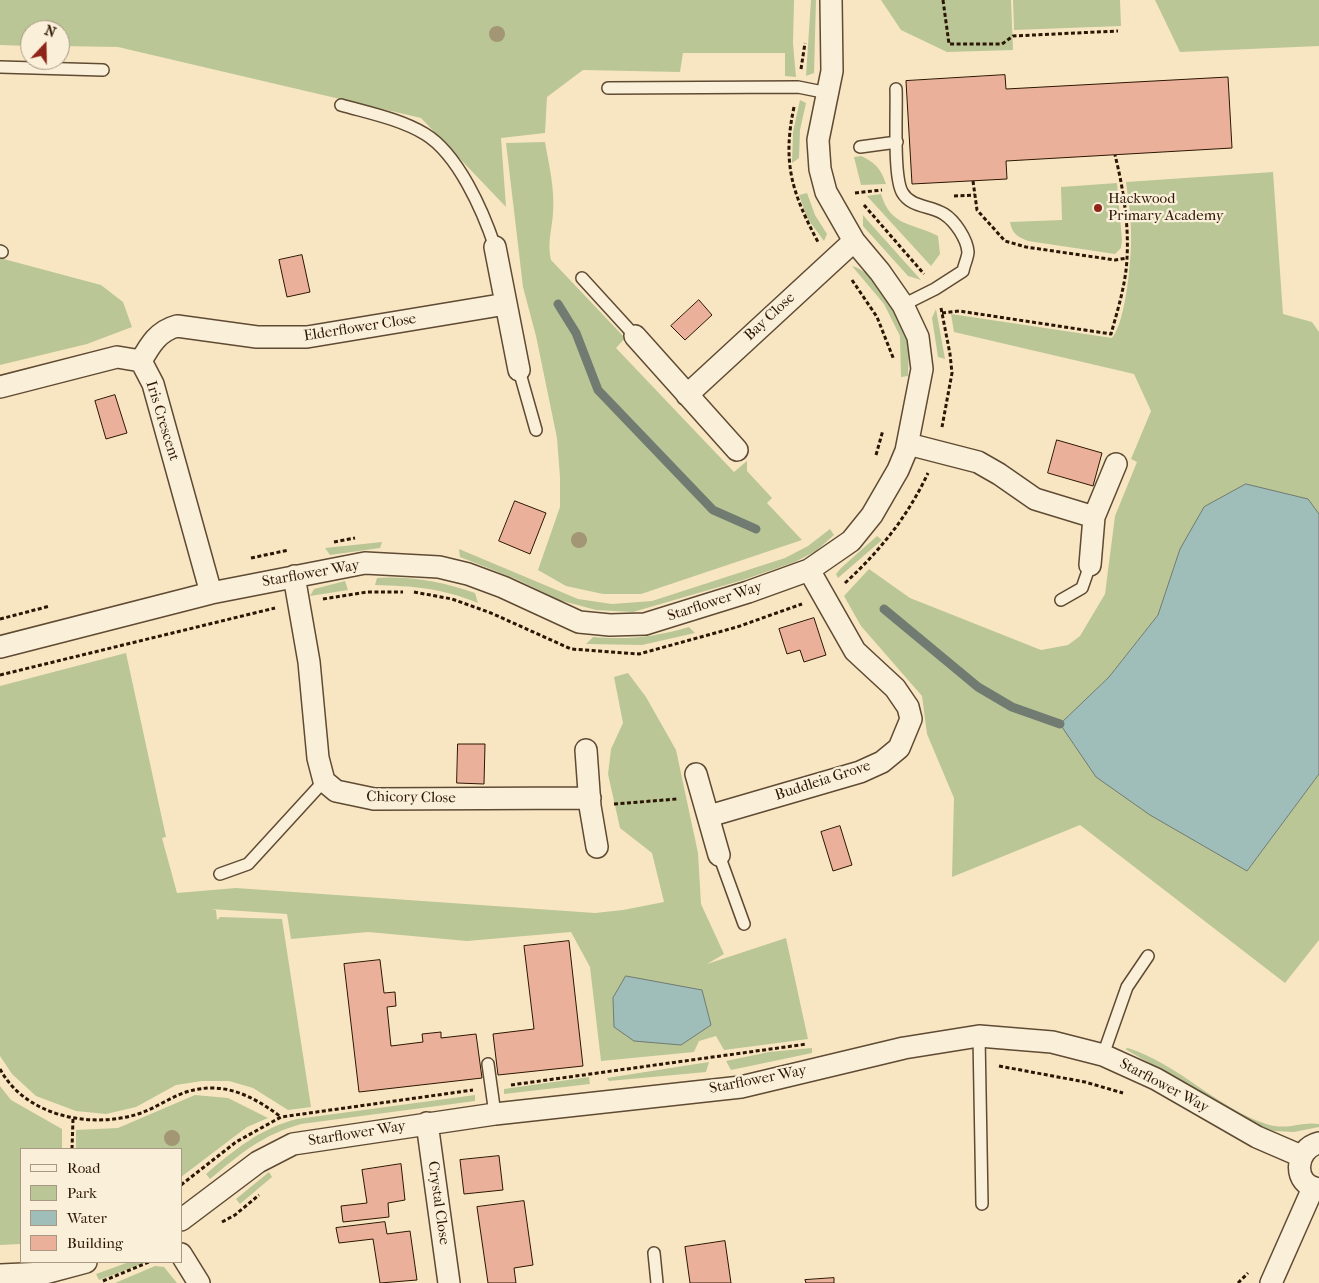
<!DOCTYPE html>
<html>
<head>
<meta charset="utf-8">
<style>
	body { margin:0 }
	#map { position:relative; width:1319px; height:1283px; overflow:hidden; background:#f8e6c3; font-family:"IM FELL French Canon",serif }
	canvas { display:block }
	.legend { position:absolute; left:20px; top:1148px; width:162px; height:115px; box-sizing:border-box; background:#faefd8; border:1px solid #a89883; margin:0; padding:6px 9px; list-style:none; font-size:15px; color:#2c1603 }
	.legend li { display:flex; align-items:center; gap:10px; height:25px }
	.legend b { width:25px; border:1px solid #a89883 }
	.north { position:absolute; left:20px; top:20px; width:50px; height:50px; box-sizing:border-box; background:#faefd8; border:1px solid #a89883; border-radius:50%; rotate:21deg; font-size:14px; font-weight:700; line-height:20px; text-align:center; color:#2c1603 }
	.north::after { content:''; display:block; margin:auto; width:18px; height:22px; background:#8f2418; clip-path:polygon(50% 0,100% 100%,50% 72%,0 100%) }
</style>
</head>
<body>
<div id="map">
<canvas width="1319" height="1283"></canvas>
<ul class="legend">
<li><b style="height:6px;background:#faefd8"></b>Road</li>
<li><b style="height:14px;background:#bac696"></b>Park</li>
<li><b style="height:14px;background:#9fbeba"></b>Water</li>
<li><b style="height:14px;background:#ebb099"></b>Building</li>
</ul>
<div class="north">N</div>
</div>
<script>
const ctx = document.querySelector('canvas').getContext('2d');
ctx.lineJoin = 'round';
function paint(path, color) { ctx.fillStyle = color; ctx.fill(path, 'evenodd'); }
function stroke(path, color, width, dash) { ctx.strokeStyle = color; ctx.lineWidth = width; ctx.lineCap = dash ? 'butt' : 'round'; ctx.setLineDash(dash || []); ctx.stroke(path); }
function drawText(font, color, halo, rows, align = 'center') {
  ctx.font = font + ' "IM FELL French Canon",serif'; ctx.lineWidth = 4.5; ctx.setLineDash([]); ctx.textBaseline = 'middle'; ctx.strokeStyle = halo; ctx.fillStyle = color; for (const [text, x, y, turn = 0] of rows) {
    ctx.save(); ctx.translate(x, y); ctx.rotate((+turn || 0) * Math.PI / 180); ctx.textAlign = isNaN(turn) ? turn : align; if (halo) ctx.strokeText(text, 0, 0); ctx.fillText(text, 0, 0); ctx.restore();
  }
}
paint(new Path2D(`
	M0,0h794l-1,43 3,34 -11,-1v-23h-102l-3,19 -97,-2 -36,27 -2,36 -44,5 5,69 -85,-89 -303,-71 -58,-1v-16h-30v16l-30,-1z
	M811,0h5l-2,73 -8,3z
	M881,0h130l2,50 -66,2 -46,-22z
	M1013,0h107l1,26 -107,4z
	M1155,0h164v46l-139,6z
	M800,100l6,3 -6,27 -1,28 -7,5 1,-31z
	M545,142c4,23 10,47 8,71 -1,16 -6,30 -2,47l74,78 -9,10 118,124 13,-11v10l25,27 -5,5 35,37 -161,54h-38l-37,-8 -28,-16 22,-63v-30l-3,-39 -21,-102 -13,-49 -17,-144z
	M861,156c15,7 20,13 25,28l-25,1 -7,-28z
	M1273,172l10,142 29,8 7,10v182l-11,-15 -128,50 -22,66 -49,62 -48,47 186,147 72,-97v166l-34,43 -205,-158 -128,52 2,-79 -27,-64 -5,-38 -61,-70 -17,-30 25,-27 41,29 131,52 27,-5 12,-9 25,-42 10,-78 22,-54 -6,-3 20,-48 -17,-37 -180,-42 -3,-18 161,24c14,-16 20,-83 19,-106 0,-16 -3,-34 -5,-50z
	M1117,183l5,57 -1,8 -6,6 -87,-13c-10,-4 -16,-7 -18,-19l52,-2 -1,-33z
	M807,193l8,22 12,19 -3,7 -17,-23 -8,-23z
	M881,194c10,33 30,28 57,42l2,18 -9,12 -64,-70z
	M863,215l6,7 52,58 -13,-4 -45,-50z
	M0,258l101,27 22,17 9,25 -45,17 -87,21z
	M852,266c24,6 52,51 56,75 2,11 0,24 0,35l-7,1 -1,-41 -16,-32z
	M936,309l9,50 -7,-2 -6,-39z
	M830,529l4,6 -18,16 -21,11 -52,18 -110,32 -37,-2 -37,-10 -43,-21 -56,-22 -1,-8 119,50 34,5 40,-3 133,-43 23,-12z
	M877,536l5,4 -44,38 -2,-4 5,-6z
	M382,542l-2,6 -50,7 -5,-7z
	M377,578c34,-2 66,4 98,15l3,10c-37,-15 -64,-17 -103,-18z
	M345,581l3,9 -38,6 4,-7z
	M689,627l6,6 -53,12 -56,-1 7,-7c37,3 61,0 96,-10z
	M126,653l40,184 -4,1 15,55 59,-5 359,25 28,-3 41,-8 -12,-49 -32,-25 -12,-54 3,-25 12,-26 -9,-46 14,-4 18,24 30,53 22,103 3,51 23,50 -17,10 79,-26 22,101 -84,11 -8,-14 -17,5 -5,11 -93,9 -11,-94 -19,-35 -104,9 -99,-9 -77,7 -4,-25 -76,-5 5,1 1,10 3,-3 62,2 29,188 -23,3 -35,-22 -24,-7h-27l-26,4 -40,22 -30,7 -30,-3 -40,-15 -24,-22 -12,-18v-370z
	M812,1048v5l-81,17 -5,-9 43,-9z
	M1128,1048c50,16 88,59 138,76 22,7 34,-3 53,0v3l-25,5 -20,-1 -23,-9 -126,-73z
	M709,1062l-3,10 -97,9 -2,-3z
	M589,1077l1,7 -86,10v-5z
	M0,1086l11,14 51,29v20h-41l-1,95 -20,1z
	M195,1095l33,3 40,20 -21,9 -66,50v-28h-105v-19l42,-2z
	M475,1095v6l-174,23c-39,11 -61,30 -91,55l-4,-5c28,-24 55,-46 91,-55z
	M269,1172l3,5 -32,27 -4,-5z
	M129,1262h18l-48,18 -3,-6z
	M155,1266l9,1 13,16h-62z`), '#bac696');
const water = new Path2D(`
	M1246,484l62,15 11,15v260l-72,97 -97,-56 -54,-38 -36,-53 49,-47 49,-62 22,-66 24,-42z
	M626,976l76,14 9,35 -30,20 -47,-4 -20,-14 -1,-29z`);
paint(water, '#9fbeba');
stroke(water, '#717b71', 1);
stroke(new Path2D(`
	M558,304l18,29 22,57 115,120 43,19
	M884,609l94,78 34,20 48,17`), '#717b71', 9);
const building = new Path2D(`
	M1005,75l1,14 222,-12 4,71 -226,13 1,18 -95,5 -6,-103z
	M302,255l8,37 -23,5 -8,-37z
	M699,300l13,15 -27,25 -14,-14z
	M115,395l12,38 -21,6 -11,-38z
	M1057,440l45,13 -9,33 -45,-13z
	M515,501l31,12 -16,41 -31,-13z
	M814,618l12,37 -22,7 -4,-12 -13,4 -8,-25z
	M458,744h27l-1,40 -27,-1z
	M840,826l12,39 -19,6 -12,-39z
	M569,941l14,125 -85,9 -5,-41 41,-5 -10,-83z
	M380,960l4,33 11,-1 1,14 -9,1 4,39 32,-4 -1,-8 19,-2v6l35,-4 6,44 -123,14 -15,-128z
	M499,1156l4,34 -39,4 -4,-34z
	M401,1164l4,36 -17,3 1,14 -46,5 -2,-16 26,-3 -5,-33z
	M524,1201l9,64 -19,3 2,15h-28l-11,-76z
	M385,1222l2,12 23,-3 7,49 -37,3 -7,-44 -34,4 -3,-15z
	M725,1241l6,42h-41l-5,-36z
	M834,1278v5h-28l-1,-3z`);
paint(building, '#ebb099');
stroke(building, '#2c1603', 1);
const service = new Path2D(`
	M0,67l103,3
	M608,88l190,-1 30,6
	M896,89c1,22 -3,86 6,103 9,16 28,13 42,22 11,7 23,25 24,38 0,5 -4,13 -5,19l-28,18 -32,16
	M341,105c28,8 59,14 84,29 33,20 58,77 70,113
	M860,147l37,-5
	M0,251l2,1
	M582,278l53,58
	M519,370l17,60
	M1061,600l21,-12 8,-23
	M719,855l25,69
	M220,874l28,-10 76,-83
	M979,1036l3,168
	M1103,1055l24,-68 21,-31
	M488,1064l7,50
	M654,1253l3,30`);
const minor = new Path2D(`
	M495,247l24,123
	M635,336l102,114
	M141,361c9,-16 17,-30 36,-35l80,11h50l199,-33
	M0,387l117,-30 24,4 12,23 58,209
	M687,395l167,-154
	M908,444l70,18 21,12 36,25 59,18
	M1090,565l4,-48 22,-53
	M294,576l15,86 9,96 6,23 12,10 38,8 216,-1
	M0,647l211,-54 154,-30 74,4 29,7 35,13 76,35 31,3 35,-1 103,-32 61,-22 42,-29 21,-26 26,-45 8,-19 16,-82 -4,-32 -15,-32 -23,-33 -26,-31 -28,-49 -6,-23 -2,-29 14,-69 -1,-71
	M586,750l4,56 7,41
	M696,774l23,81
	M709,816l151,-44 22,-10 17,-14 12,-29 -3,-12 -13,-19 -40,-37 -46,-81
	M427,1123l22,160
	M1319,1143c-25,6 -27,42 0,46
	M181,1220l77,-58 35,-18 202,-30 246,-27 163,-39 75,-12 73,6 51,13 53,24 101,58 44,19
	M181,1254l18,29
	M0,1275l45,-2 41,-11
	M1271,1283l42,-95`);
stroke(service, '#5f4a33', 14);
stroke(minor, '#5f4a33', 24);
stroke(new Path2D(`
	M943,0l6,44h53l11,-8 105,-5
	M801,69l4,-26
	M794,107c-12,56 -2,86 24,135
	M973,181l4,29 28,31 21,6 89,13 12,-2
	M855,193l27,-3
	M954,196l21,-1
	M864,205l60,69
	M852,280l25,37 17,43
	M941,308l9,46 2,19 -10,54
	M942,313l17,-2 152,23c7,-25 15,-51 16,-76 2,-34 -4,-71 -12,-103
	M876,455l7,-25
	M334,542l21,-4
	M251,558l38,-8
	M845,583c35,-32 63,-67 83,-110
	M414,592l38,7 39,14 80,36 68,5 98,-27 65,-23
	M323,599l44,-7h36
	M0,619l50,-13
	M0,675l275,-67
	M614,804l63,-5
	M999,1066l86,16 38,11
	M0,1069c25,47 90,60 138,45 27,-9 41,-26 74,-26 26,0 49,14 69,29
	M511,1085l296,-41
	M72,1149l1,-30
	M181,1185l55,-43 45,-25 192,-27
	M222,1222l13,-7 24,-20
	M103,1281l46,-19
	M1238,1283l10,-10`), '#2c1603', 3, [4, 2.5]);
stroke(service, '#faefd8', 11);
stroke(minor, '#faefd8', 21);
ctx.fillStyle = '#a39675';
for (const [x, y] of [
	[497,34],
	[579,540],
	[172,1138]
]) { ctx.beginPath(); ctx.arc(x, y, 8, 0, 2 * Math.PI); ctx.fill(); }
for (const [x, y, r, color] of [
	[1098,208,5,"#8f2418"]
]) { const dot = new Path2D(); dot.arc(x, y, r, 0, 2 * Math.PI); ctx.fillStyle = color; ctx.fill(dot); stroke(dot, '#faefd8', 2); }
drawText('15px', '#2c1603', '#faefd8', [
	["Hackwood",1108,199],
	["Primary Academy",1108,216]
], 'left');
drawText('15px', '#2c1603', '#faefd8', [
	["Bay Close",770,317,-43],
	["Elderflower Close",360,328,-9],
	["Iris Crescent",162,421,73],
	["Starflower Way",311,574,-10],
	["Starflower Way",715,602,-18],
	["Buddleia Grove",823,781,-18],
	["Chicory Close",411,798,1],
	["Starflower Way",758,1080,-11],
	["Starflower Way",1164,1086,28],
	["Starflower Way",357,1134,-9],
	["Crystal Close",438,1203,82]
]);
</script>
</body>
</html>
